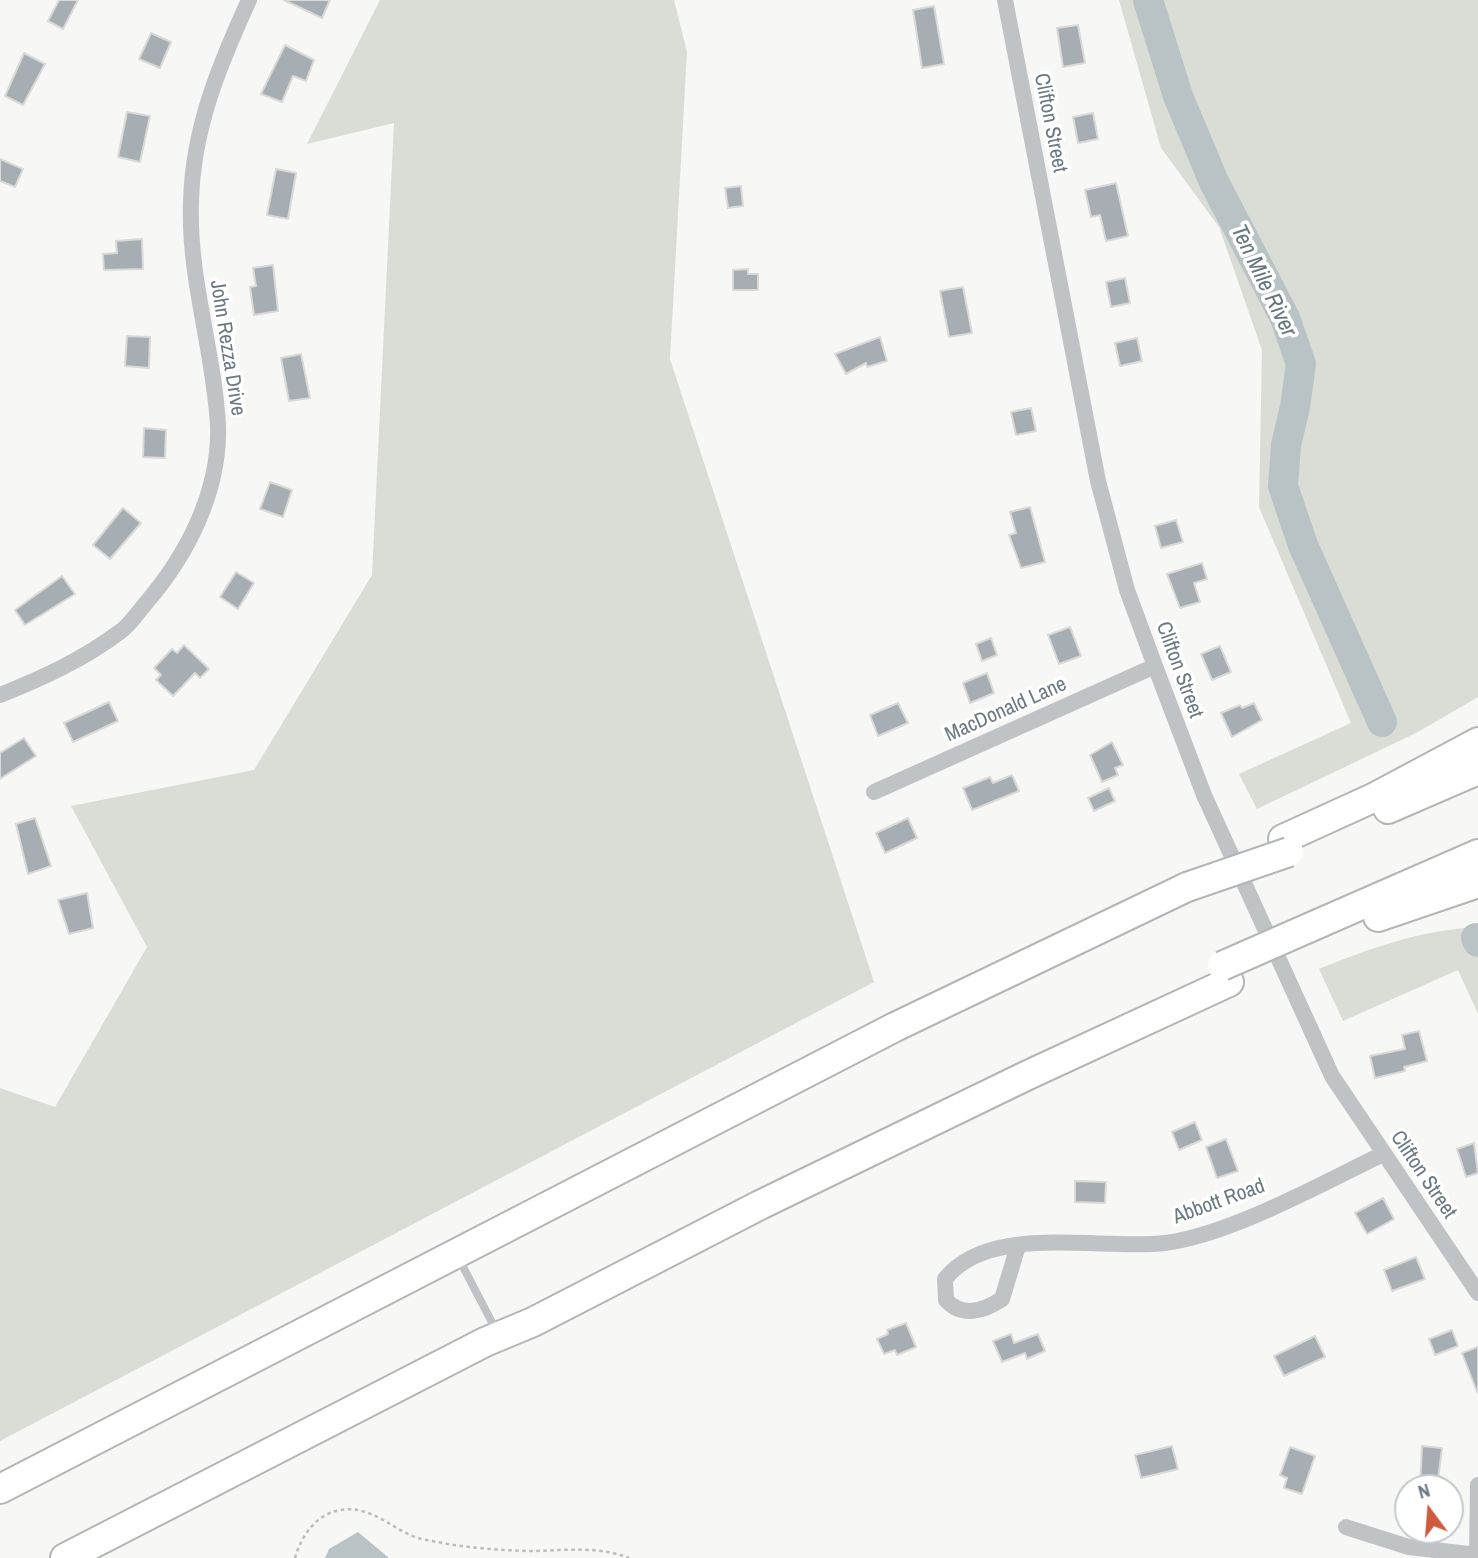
<!DOCTYPE html>
<html>
<head>
<meta charset="utf-8">
<style>
	body { margin:0 }
	#map { position:relative; width:1478px; height:1558px; overflow:hidden; background:#f7f7f5; font-family:"Archivo Narrow",sans-serif }
	canvas { display:block }
	.north { position:absolute; left:1394px; top:1474px; width:70px; height:70px; box-sizing:border-box; background:#fff; border:2px solid #c3c9cd; border-radius:50%; rotate:344deg; font-size:19px; font-weight:700; line-height:28px; text-align:center; color:#6a7882 }
	.north::after { content:''; display:block; margin:auto; width:24px; height:32px; background:#cd5c3f; clip-path:polygon(50% 0,100% 100%,50% 72%,0 100%) }
</style>
</head>
<body>
<div id="map">
<canvas width="1478" height="1558"></canvas>
<div class="north">N</div>
</div>
<script>
const ctx = document.querySelector('canvas').getContext('2d');
ctx.lineJoin = 'round';
function paint(path, color) { ctx.fillStyle = color; ctx.fill(path, 'evenodd'); }
function stroke(path, color, width, dash) { ctx.strokeStyle = color; ctx.lineWidth = width; ctx.lineCap = dash ? 'butt' : 'round'; ctx.setLineDash(dash || []); ctx.stroke(path); }
function drawText(font, color, halo, rows, align = 'center') {
  ctx.font = font + ' "Archivo Narrow",sans-serif'; ctx.lineWidth = 7; ctx.setLineDash([]); ctx.textBaseline = 'middle'; ctx.strokeStyle = halo; ctx.fillStyle = color; for (const [text, x, y, turn = 0] of rows) {
    ctx.save(); ctx.translate(x, y); ctx.rotate((+turn || 0) * Math.PI / 180); ctx.textAlign = isNaN(turn) ? turn : align; if (halo) ctx.strokeText(text, 0, 0); ctx.fillText(text, 0, 0); ctx.restore();
  }
}
paint(new Path2D(`
	M380,0h294l13,52 -17,307 204,623 -874,459v-353l55,19 92,-160 -76,-141 183,-36 118,-195 22,-452 -87,21z
	M1119,0h359v697l-60,35 -161,77 -18,-35 112,-51 -92,-216 3,-157 -43,-123 -58,-79z
	M1478,927v87l-20,-44 -115,51 -24,-52c52,-21 102,-39 159,-42z`), '#d9ddd6');
paint(new Path2D(`
	M358,1532l31,26h-64l4,-9z`), '#b9c3c6');
stroke(new Path2D(`
	M1148,0l30,96 36,86 71,136 16,46 -6,43 -9,38 -3,41 20,59 79,177
	M1476,938l2,4`), '#b9c3c6', 30);
const building = new Path2D(`
	M59,0h19l-15,29 -15,-8z
	M284,0h46l-8,18z
	M934,6l10,58 -22,4 -9,-58z
	M1078,25l7,38 -22,4 -6,-39z
	M151,33l20,9 -11,26 -21,-9z
	M285,45l29,15 -8,21 -13,-5 -11,26 -21,-8z
	M24,53l21,11 -22,41 -18,-9z
	M127,112l23,4 -10,46 -22,-5z
	M1093,113l5,26 -20,4 -5,-26z
	M0,159l23,10 -8,18 -15,-6z
	M276,169l20,4 -8,46 -21,-4z
	M1116,183l12,53 -22,5 -6,-26 -9,2 -6,-27z
	M741,186l2,20 -15,2 -3,-20z
	M142,239l1,30 -39,1 -1,-16 14,-1 -1,-12z
	M273,265l5,46 -24,4 -4,-28 6,-1 -3,-18z
	M748,269v5h10v16h-25v-20z
	M1125,278l5,25 -19,4 -5,-25z
	M963,287l9,46 -23,4 -9,-46z
	M127,336l23,1 -1,31 -24,-2z
	M880,337l7,24 -20,6 -1,-4 -20,11 -11,-20z
	M1137,338l5,23 -22,5 -5,-23z
	M301,354l9,44 -21,3 -8,-43z
	M1031,408l5,23 -20,4 -5,-23z
	M144,428l22,2 -1,28 -22,-1z
	M270,482l22,8 -9,27 -23,-8z
	M1030,507l15,55 -24,6 -12,-33 7,-2 -6,-21z
	M123,508l18,15 -31,36 -17,-14z
	M1176,520l7,22 -22,6 -6,-22z
	M1202,563l5,16 -13,4 6,19 -20,6 -13,-34z
	M236,572l18,11 -16,26 -18,-12z
	M62,576l13,18 -50,31 -10,-15z
	M1070,627l11,29 -22,8 -11,-29z
	M991,638l6,17 -15,6 -6,-17z
	M184,645l25,24 -9,9 -5,-5 -22,23 -17,-16 5,-5 -7,-7 18,-19 5,4z
	M1220,646l11,26 -19,8 -11,-26z
	M987,673l7,20 -24,10 -7,-20z
	M109,702l9,19 -45,21 -9,-19z
	M898,703l10,20 -30,13 -8,-21z
	M1254,703l8,17 -30,17 -11,-24 19,-8 2,3z
	M24,738l12,18 -36,23v-26z
	M1112,742l11,23 -8,3 3,7 -16,7 -12,-27z
	M1012,775l7,16 -47,19 -9,-22 27,-11 3,6z
	M1109,788l6,13 -21,10 -6,-13z
	M35,818l16,48 -23,8 -12,-50z
	M908,818l9,20 -32,15 -9,-20z
	M87,893l6,35 -24,6 -11,-34z
	M1419,1031l8,30 -23,6 1,4 -30,7 -5,-22 35,-7 -3,-14z
	M1195,1122l7,18 -23,10 -7,-18z
	M1226,1139l12,32 -21,7 -11,-31z
	M1474,1143l4,30 -12,4 -9,-28z
	M1075,1181l31,1 -1,21 -30,-1z
	M1383,1198l11,21 -27,15 -12,-21z
	M1416,1257l9,22 -33,12 -8,-21z
	M906,1323l10,24 -19,8 -2,-5 -11,4 -7,-15 11,-5 -1,-4z
	M1452,1330l6,16 -23,9 -6,-16z
	M1011,1334l3,9 24,-9 7,17 -18,8 -2,-6 -23,9 -9,-21z
	M1315,1336l10,21 -41,19 -10,-20z
	M1478,1347v45h-1l-15,-39z
	M1172,1446l6,23 -37,9 -6,-23z
	M1422,1446l20,2 -5,40h-17z
	M1290,1447l25,9 -13,38 -18,-6 3,-10 -7,-3z`);
paint(building, '#a7aeb3');
stroke(building, '#d9d9d7', 2);
const highway = new Path2D(`
	M1388,809l90,-39
	M1283,839l90,-41 105,-56
	M1378,917l100,-34
	M1320,923l158,-69
	M0,1489l895,-462 292,-140
	M65,1558l420,-216 48,-20 227,-117 268,-130 201,-93`);
stroke(highway, '#b3b6b9', 32);
stroke(new Path2D(`
	M295,1558c6,-22 22,-45 46,-48 29,-5 50,18 74,27 9,3 18,4 27,6 28,5 57,7 86,8 34,0 68,-6 101,7`), '#b9bcbe', 2.5, [3.5, 3.5]);
stroke(new Path2D(`
	M459,1259l38,73`), '#bfc3c6', 8);
stroke(new Path2D(`
	M1005,0l93,481 29,109 28,76 49,129 128,281 146,217
	M0,695c43,-17 84,-36 121,-64 10,-7 17,-19 25,-28 41,-48 74,-111 72,-177 -4,-76 -30,-148 -27,-225 2,-73 28,-135 58,-201
	M874,792l281,-126
	M1018,1246l-16,53c-18,12 -40,19 -56,1l-1,-21c45,-57 159,-28 220,-36 65,-8 158,-60 218,-89
	M1346,1527l63,20 68,8
	M1477,1558l1,-73`), '#bfc3c6', 16);
stroke(highway, '#fff', 28);
const highwayBridge = new Path2D(`
	M1187,887l102,-35
	M1222,966l98,-43`);
stroke(highwayBridge, '#b3b6b9', 32, []);
stroke(highwayBridge, '#fff', 28);
drawText('21px', '#6a7882', '#fff', [
	["Clifton Street",1050,123,79],
	["John Rezza Drive",227,348,81],
	["Clifton Street",1179,670,70],
	["MacDonald Lane",1006,710,-24],
	["Clifton Street",1423,1175,56],
	["Abbott Road",1219,1202,-20]
]);
drawText('italic 23px', '#66777e', '#fff', [
	["Ten Mile River",1263,281,64]
]);
</script>
</body>
</html>
